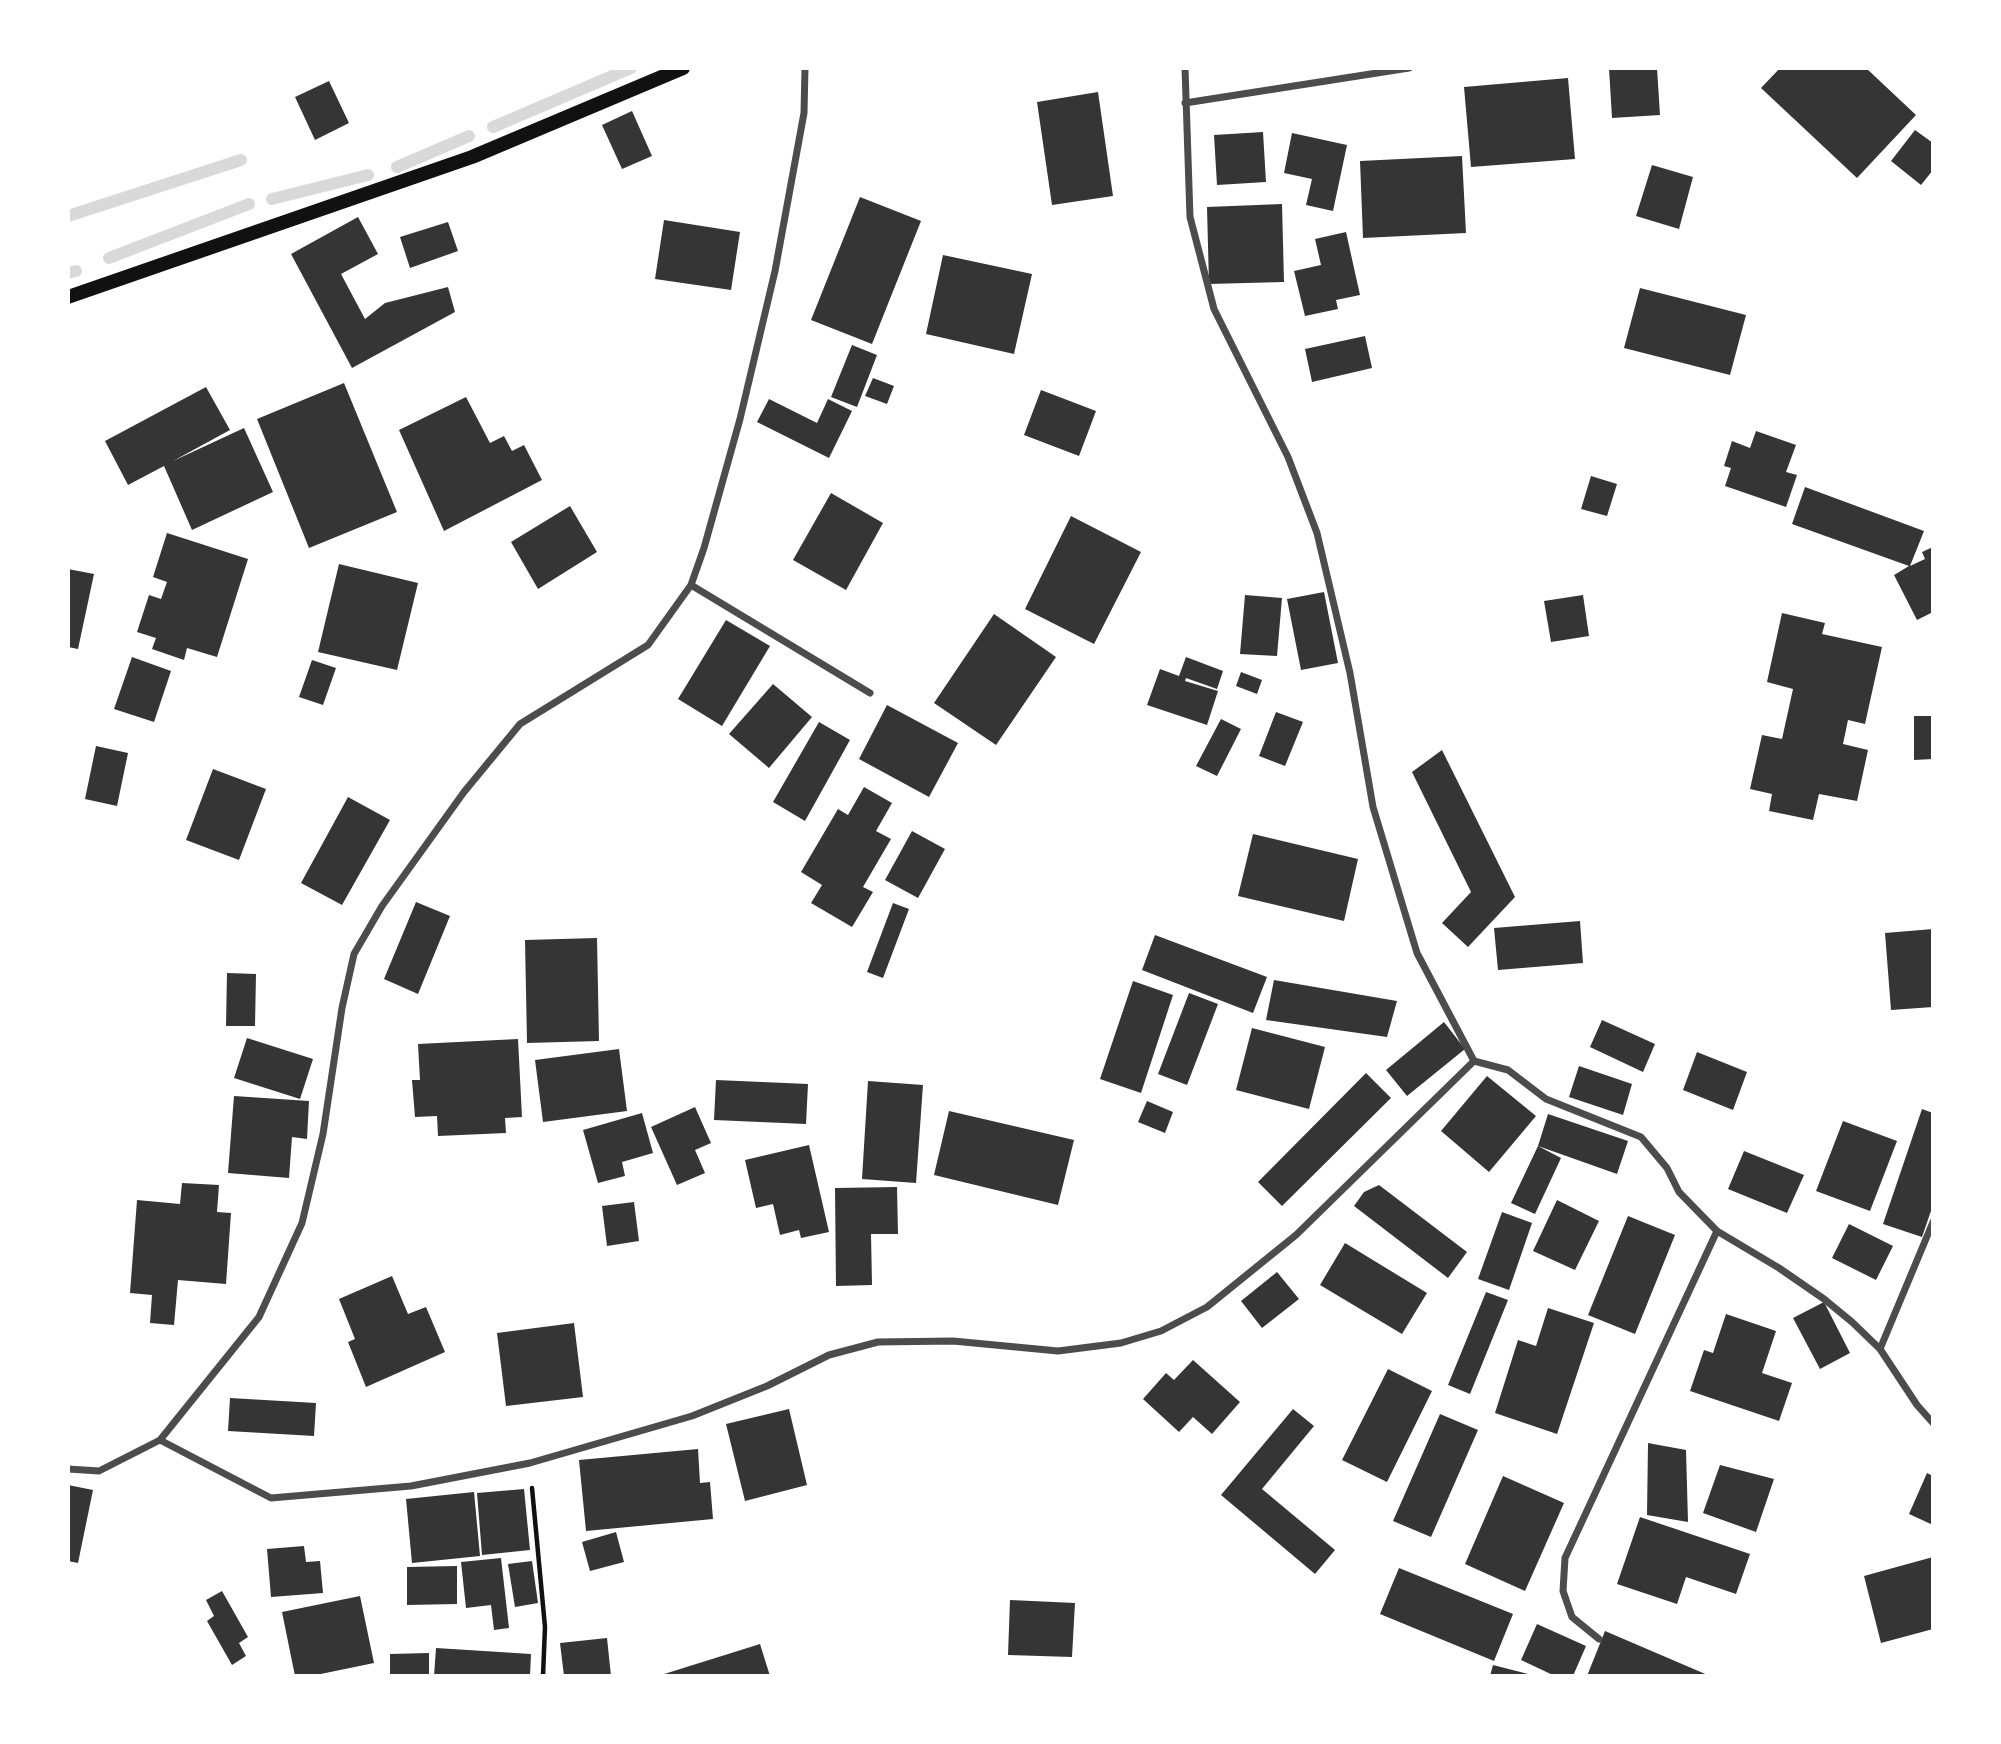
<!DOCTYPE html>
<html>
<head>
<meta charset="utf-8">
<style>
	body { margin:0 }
	#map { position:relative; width:2001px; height:1744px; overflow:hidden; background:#fff; font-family:"Exo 2",sans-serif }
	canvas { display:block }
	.frame { position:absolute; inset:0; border:70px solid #fff; pointer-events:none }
</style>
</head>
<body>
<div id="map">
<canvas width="2001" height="1744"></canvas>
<div class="frame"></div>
</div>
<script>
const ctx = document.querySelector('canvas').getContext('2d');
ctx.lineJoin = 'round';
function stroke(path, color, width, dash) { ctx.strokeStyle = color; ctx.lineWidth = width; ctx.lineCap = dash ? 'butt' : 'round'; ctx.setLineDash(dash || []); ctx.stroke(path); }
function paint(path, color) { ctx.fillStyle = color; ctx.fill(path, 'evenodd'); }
stroke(new Path2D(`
	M493,127l138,-59
	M397,167l72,-31
	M272,199l96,-24
	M68,216l173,-56
	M109,258l140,-54
	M68,273l8,-2`), '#d9d9d9', 12);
paint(new Path2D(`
	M1609,68h48l3,47 -48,3z
	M1780,68h86l50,47 -59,63 -96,-90z
	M1568,78l7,81 -104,8 -7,-80z
	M329,81l20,42 -34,17 -20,-43z
	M1098,92l15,104 -61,9 -15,-103z
	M632,111l20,45 -30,13 -20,-44z
	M1915,130l18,13v27l-12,15 -30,-24z
	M1263,132l3,50 -49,3 -3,-50z
	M1292,133l55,12 -14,66 -27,-6 6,-26 -28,-6z
	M1462,156l4,77 -103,5 -3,-77z
	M1652,165l41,12 -14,52 -43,-13z
	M860,197l61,24 -49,123 -61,-24z
	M1282,204l2,78 -75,2 -2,-77z
	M358,217l20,37 -37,20 24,45 20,-16 63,-16 7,25 -103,56 -61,-114z
	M664,220l76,12 -9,58 -76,-11z
	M448,222l10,29 -48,17 -10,-31z
	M1346,232l14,63 -24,5 2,9 -33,7 -11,-45 27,-6 -6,-26z
	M943,255l89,19 -18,80 -88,-20z
	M1640,288l106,27 -16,60 -106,-27z
	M1365,336l7,32 -60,14 -7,-33z
	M852,345l25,10 -20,52 -26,-10z
	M873,378l21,8 -7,18 -22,-8z
	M344,383l53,129 -88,36 -52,-129z
	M206,387l24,43 -57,31 71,-33 29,64 -81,38 -28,-64 -36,19 -23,-44z
	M1041,390l55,21 -17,45 -55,-21z
	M466,397l24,46 14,-7 8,15 12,-6 18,35 -98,51 -45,-101z
	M769,399l48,24 11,-24 24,12 -23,47 -72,-36z
	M1756,431l40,14 -10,27 11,3 -11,32 -61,-21 6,-18 -7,-2 8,-25 18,7z
	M1591,476l26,8 -10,32 -26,-7z
	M1805,487l119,44 -14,35 15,-7 -3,-7 11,-5v65l-16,8 -23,-45 15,-9 -117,-42z
	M831,493l52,30 -37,67 -53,-30z
	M570,506l27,46 -59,37 -27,-47z
	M1071,516l70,36 -47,92 -69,-35z
	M167,533l81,26 -31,98 -30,-9 -3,12 -32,-11 4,-11 -19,-6 12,-37 12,4 6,-17 -14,-5z
	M339,564l79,19 -21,87 -79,-18z
	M68,569l26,5 -16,75 -10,-2z
	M1324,592l14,71 -37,7 -14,-71z
	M1245,595l37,3 -5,58 -37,-2z
	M1583,595l6,41 -38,6 -7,-41z
	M1782,613l43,10 -3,11 60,13 -17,77 -17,-4 -5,24 25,6 -11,51 -38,-7 -6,26 -44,-9 3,-17 -22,-5 12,-54 20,4 11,-50 -26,-7z
	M994,614l62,43 -60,88 -62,-42z
	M726,620l44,26 -48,80 -44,-27z
	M132,657l39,14 -17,51 -40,-13z
	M1186,657l37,14 -6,18 -31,-11 -1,3 33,10 -11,34 -60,-20 13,-36 19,7z
	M312,660l24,8 -13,37 -24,-8z
	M1241,672l21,8 -5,14 -21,-8z
	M773,684l39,33 -43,51 -40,-34z
	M887,705l71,38 -29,54 -70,-38z
	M1276,712l27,10 -18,44 -26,-10z
	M1914,716h19v43l-19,1z
	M1221,719l20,10 -24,47 -21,-10z
	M819,722l31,18 -45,81 -32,-19z
	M96,746l32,7 -11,53 -32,-7z
	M1442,750l73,147 -47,50 -26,-24 29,-31 -59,-120z
	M213,769l53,20 -27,71 -53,-20z
	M864,787l28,16 -16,28 15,8 -28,48 10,5 -21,35 -41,-24 11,-18 -21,-13 37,-63 10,6z
	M348,797l42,23 -48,85 -41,-22z
	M912,831l33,18 -27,49 -33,-18z
	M1253,834l105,25 -14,62 -106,-25z
	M416,902l34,14 -32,78 -34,-15z
	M893,903l16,6 -26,69 -16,-6z
	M1580,921l3,42 -85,7 -4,-42z
	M1933,929v78l-42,3 -6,-77z
	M1155,935l112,42 -14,36 -111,-43z
	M597,938l2,103 -72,2 -2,-103z
	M227,973l29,1 -1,52h-29z
	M1274,980l123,21 -10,36 -121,-17z
	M1133,981l40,14 -32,98 -41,-14z
	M1189,993l29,11 -31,81 -29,-11z
	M1602,1020l53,24 -12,28 -53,-25z
	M1444,1022l21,27 -58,47 -21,-26z
	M1252,1028l73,19 -16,62 -73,-19z
	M247,1038l66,21 -13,40 -66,-21z
	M518,1039l4,78 -17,1 1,15 -68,3 -1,-20 -22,1 -3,-37h8l-2,-36z
	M619,1049l8,62 -84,11 -8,-62z
	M1697,1052l50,20 -14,38 -50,-20z
	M1579,1066l53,18 -9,31 -54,-18z
	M1366,1073l25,25 -109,108 -24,-24z
	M1487,1076l49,40 -47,56 -48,-41z
	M716,1080l92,4 -2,40 -92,-4z
	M868,1081l55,4 -7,98 -54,-4z
	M234,1096l75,5 -2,38 -15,-2 -3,41 -61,-5z
	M1147,1101l26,11 -8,21 -27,-11z
	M695,1107l16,36 -16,7 10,23 -28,12 -26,-58z
	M1922,1109l11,4v92l-11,32 -39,-13z
	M949,1111l125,29 -16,65 -124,-30z
	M642,1113l11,40 -31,9 3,14 -27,7 -15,-53z
	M1548,1114l80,27 -11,33 -79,-28 23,12 -26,56 -24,-11 27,-57z
	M1843,1121l54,20 -27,70 -54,-20z
	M809,1145l20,87 -28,6 -2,-8 -19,5 -7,-31 -17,4 -11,-48z
	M1744,1151l60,24 -17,38 -59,-24z
	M182,1183l37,2 -2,27 14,1 -5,71 -48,-4 -4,45 -24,-2 2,-28 -22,-2 7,-93 43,4z
	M1379,1185l88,67 -19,26 -94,-72 10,-14z
	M897,1187l1,47h-27l1,51 -36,1 -1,-98z
	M1557,1200l42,21 -24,49 -42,-19z
	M634,1202l5,39 -32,5 -5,-40z
	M1502,1212l30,11 -23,67 -31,-11z
	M1628,1216l47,19 -40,99 -47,-19z
	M1849,1224l44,22 -17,34 -44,-22z
	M1345,1243l82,50 -25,41 -82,-49z
	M1277,1272l22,27 -37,29 -21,-27z
	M392,1276l16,38 18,-7 19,45 -79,35 -18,-45 7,-3 -16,-40z
	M1486,1292l22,8 -38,94 -22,-9z
	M1824,1302l26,51 -30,16 -27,-51z
	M1548,1308l46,15 -37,111 -62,-21 23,-73 18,6z
	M1726,1314l50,17 -14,42 30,10 -13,38 -89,-30 14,-41 9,3z
	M574,1323l9,74 -77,9 -9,-73z
	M1193,1360l47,42 -28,32 -19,-17 -14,15 -36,-33 23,-26 8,7z
	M1388,1369l44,22 -45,91 -45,-22z
	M230,1398l86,5 -2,33 -86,-5z
	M789,1409l18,76 -62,16 -19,-77z
	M1293,1409l21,17 -52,63 73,61 -20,24 -94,-79z
	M1440,1414l38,16 -47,107 -38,-16z
	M1648,1443l38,7 2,72 -41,-7z
	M698,1449l2,34 10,-1 3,37 -127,12 -7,-71z
	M1720,1465l54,14 -18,53 -53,-19z
	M1927,1473l6,3v49l-24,-11z
	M1503,1476l61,27 -39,88 -60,-27z
	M68,1485l25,5 -15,73 -10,-2z
	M524,1489l6,61 -48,5 -5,-62z
	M474,1492l6,64 -68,7 -6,-64z
	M1640,1517l110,37 -14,40 -50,-17 -9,27 -60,-20z
	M616,1532l8,30 -34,9 -8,-29z
	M304,1546l2,16 14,-1 3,32 -52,4 -4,-48z
	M1933,1557v72l-52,14 -17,-67z
	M501,1558l8,70 -15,2 -3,-25 -25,3 -5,-46z
	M532,1561l6,42 -23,4 -7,-43z
	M457,1566v38l-50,1v-38z
	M1399,1568l114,46 -19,47 -114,-47z
	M222,1591l26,46 -9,6 7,13 -14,9 -25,-44 7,-5 -8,-16z
	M360,1596l14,67 -63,13h-16l-13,-64z
	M1010,1600l65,3 -3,54 -64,-2z
	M1537,1624l49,22 -13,30h-18l-34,-16z
	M1605,1631l105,45h-123z
	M607,1638l4,38h-47l-4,-33z
	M760,1644l10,32h-109v-1z
	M436,1648l95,6 -1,22h-96z
	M429,1653v23h-39v-22z
	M1493,1665l39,10v1h-42z`), '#353535');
stroke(new Path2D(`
	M532,1488l13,139 -2,49`), '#111', 4.5);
stroke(new Path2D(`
	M1185,68l5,149 24,92 74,148 29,76 33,140 23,134 44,146 57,108 34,9 38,29 95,38 26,31 12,24 38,39 62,37 45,31 28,23 28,27 37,56 16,18
	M1185,103l224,-35
	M691,585l179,108
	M1880,1349l53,-127
	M160,1440l111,58 140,-12 119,-23 162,-47 75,-30 62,-31 49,-13 75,-1 105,10 63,-8 40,-12 46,-24 89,-72 178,-174
	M68,1469l31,2 61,-31 99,-123 43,-94 21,-89 19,-126 12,-54 28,-48 82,-114 56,-68 128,-79 43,-60 13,-37 36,-129 35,-148 29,-158 1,-45
	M1599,1639l-27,-22 -9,-26 2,-33 152,-327`), '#4c4c4c', 7);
stroke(new Path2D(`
	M68,297l404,-140 211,-89`), '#111', 14);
</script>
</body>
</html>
